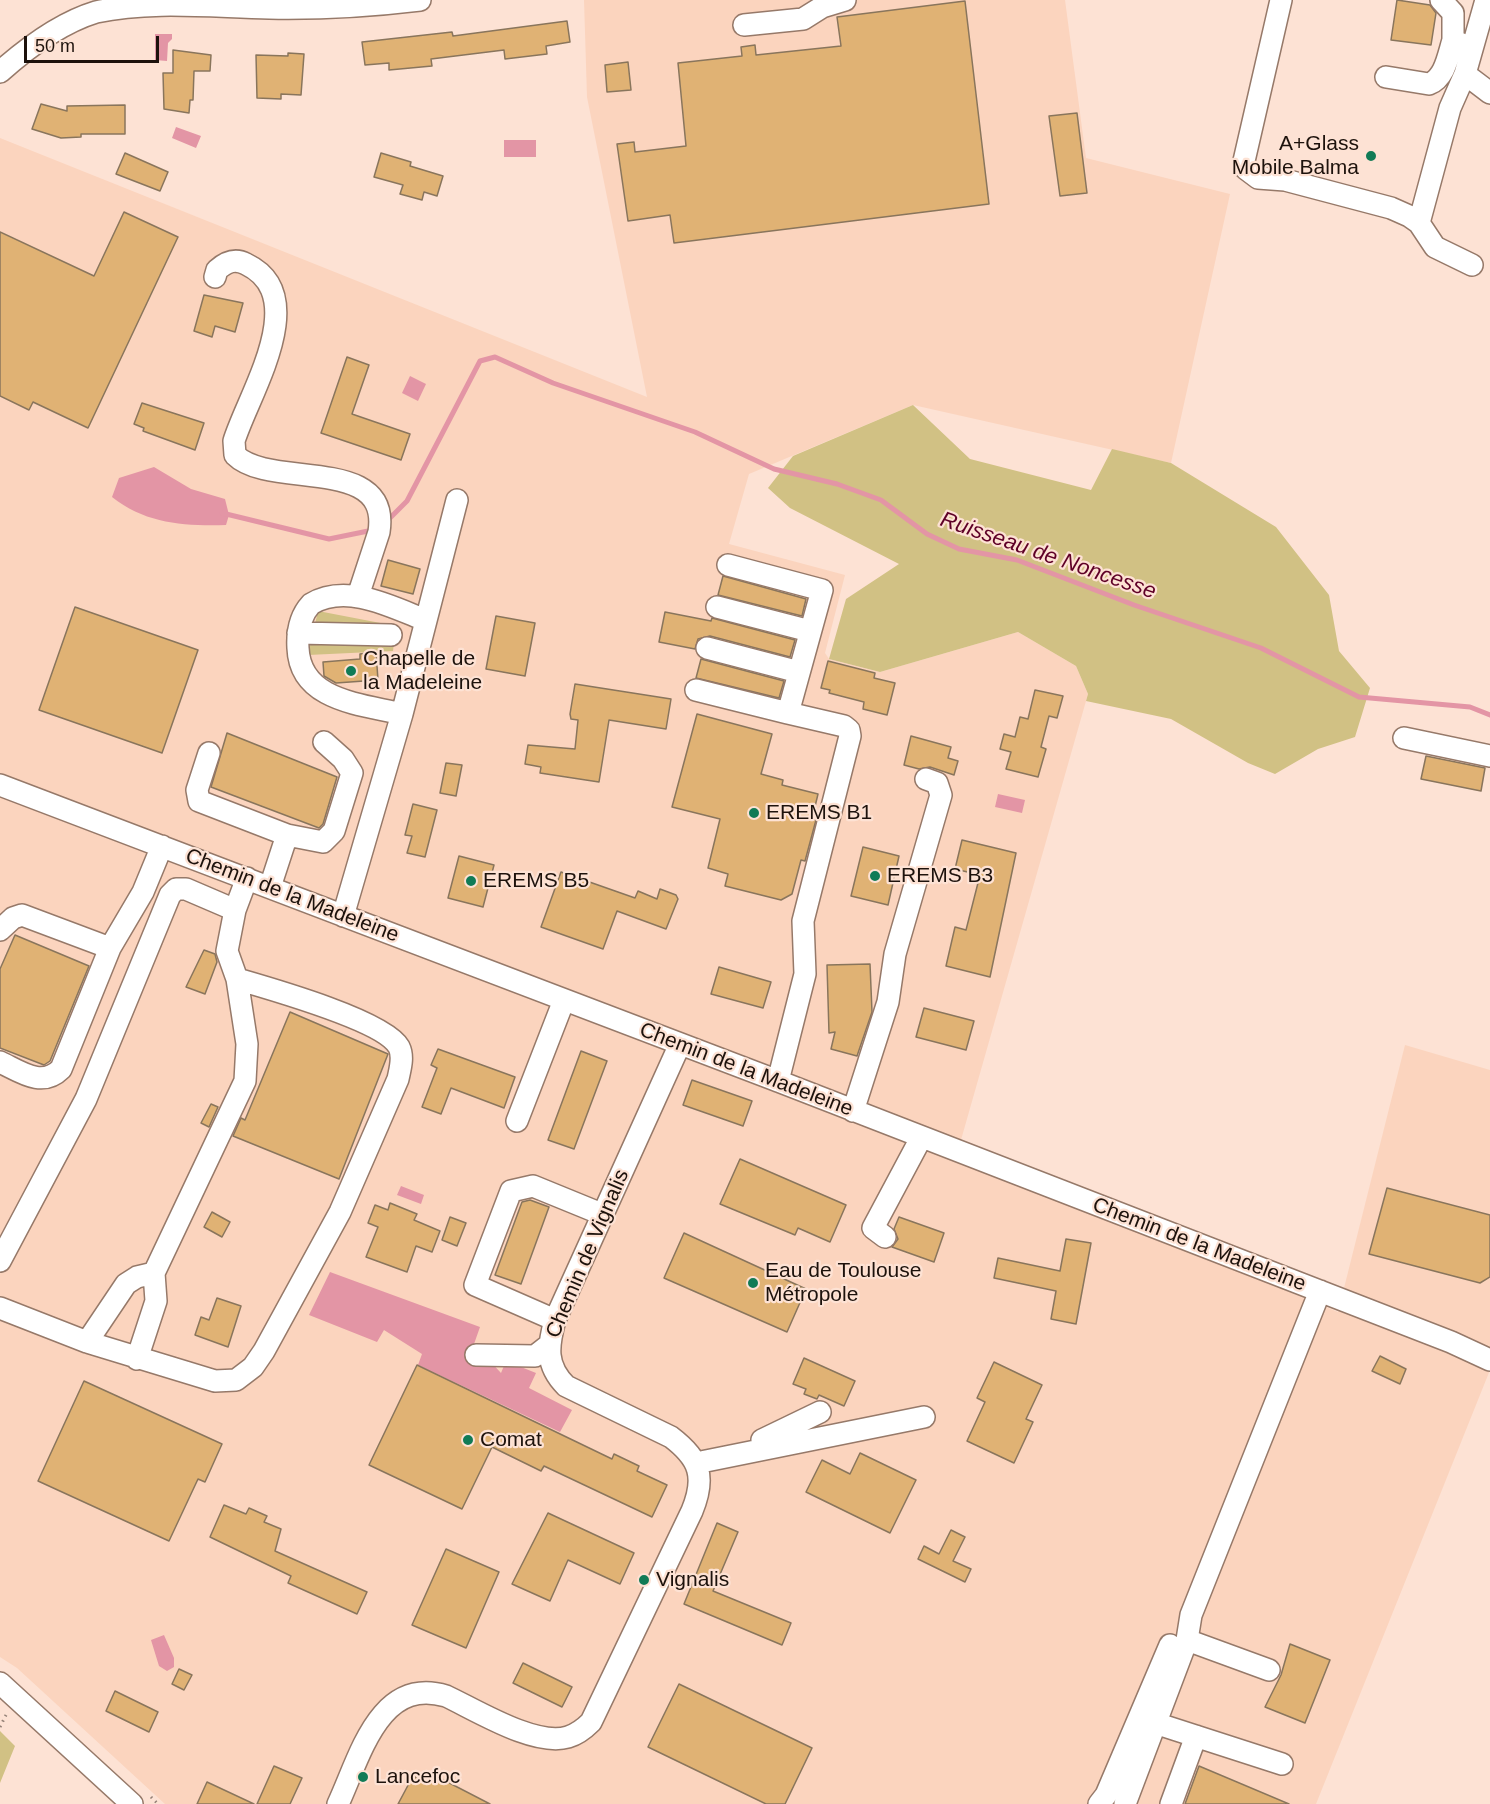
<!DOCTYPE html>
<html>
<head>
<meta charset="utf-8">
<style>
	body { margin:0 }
	#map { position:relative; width:1490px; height:1804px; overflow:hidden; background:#fde2d4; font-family:Helvetica,sans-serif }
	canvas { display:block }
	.scale { position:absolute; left:24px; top:36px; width:135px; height:27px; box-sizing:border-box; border:3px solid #1d120c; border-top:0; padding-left:8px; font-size:18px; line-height:21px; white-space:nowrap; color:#1d120c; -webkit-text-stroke:4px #fde2d4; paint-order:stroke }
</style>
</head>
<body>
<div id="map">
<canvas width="1490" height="1804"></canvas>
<div class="scale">50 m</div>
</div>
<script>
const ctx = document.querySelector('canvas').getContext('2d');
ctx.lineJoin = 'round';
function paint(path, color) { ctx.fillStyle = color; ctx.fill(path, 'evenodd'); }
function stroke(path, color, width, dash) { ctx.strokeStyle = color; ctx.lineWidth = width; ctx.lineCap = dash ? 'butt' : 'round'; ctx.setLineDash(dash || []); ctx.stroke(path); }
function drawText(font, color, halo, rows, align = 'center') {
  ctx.font = font + ' Helvetica,sans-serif'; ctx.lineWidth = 4.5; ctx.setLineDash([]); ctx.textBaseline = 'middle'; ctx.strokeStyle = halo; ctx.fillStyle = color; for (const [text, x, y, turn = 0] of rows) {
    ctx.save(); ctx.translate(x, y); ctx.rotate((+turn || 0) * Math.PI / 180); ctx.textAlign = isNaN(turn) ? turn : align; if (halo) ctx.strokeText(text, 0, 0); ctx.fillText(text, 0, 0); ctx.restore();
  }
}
paint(new Path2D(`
	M584,0h481l21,158 144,36 -59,269 -258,-58 -164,69 -20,70 116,31 -20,78 4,6 51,13 138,-40 58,34 12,28 -133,467 191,72 192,79 67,-267 85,25v300l-174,434h-1151l-148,-136 -17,-11v-1519l647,259 -60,-300z`), '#fbd4be');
paint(new Path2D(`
	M913,405l57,54 121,31 21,-41 59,14 105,64 53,68 10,56 31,37 -15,49 -37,12 -43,25 -27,-11 -77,-44 -85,-18 2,-7 -12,-28 -58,-34 -138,40 -51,-13 17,-60 53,-35 -109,-56 -22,-20 25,-32z
	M318,611l78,15 -3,25 -85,4z
	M0,1731l15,15 -15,37z`), '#d1c184');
paint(new Path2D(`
	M155,34h17v5l-4,4 -1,18 -12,-1z
	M176,127l25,9 -5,12 -24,-10z
	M504,140h32v17h-32z
	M410,376l16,8 -8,17 -16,-8z
	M154,467l37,22 34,10 4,16 -3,10c-42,1 -80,-1 -114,-28l7,-19z
	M998,794l27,6 -3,13 -27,-6z
	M401,1186l23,9 -3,9 -24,-9z
	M330,1272l150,55 -6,17 27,29 5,-12 30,12 -7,15 43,22 -12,22 -142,-67 4,-11 -38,-24 -7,12 -68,-27z
	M164,1635l10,23v9l-7,4 -8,-5 -8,-26z`), '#e395a5');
stroke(new Path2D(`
	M222,513l107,26 44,-9
	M385,523l22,-22 73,-140 15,-4 58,26 142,49 79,37 63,15 44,16 46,34 32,15 58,11 117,45 127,43 98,49 111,10 20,8`), '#e395a5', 5);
const building = new Path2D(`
	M1397,0l33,5 6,8 -5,32 -40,-5z
	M965,1l24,203 -315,39 -4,-28 -42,6 -11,-77 17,-2 1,10 51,-6 -8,-83 64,-7 -1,-9 14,-2 1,10 85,-9 -4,-29z
	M567,21l3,21 -24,4 1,8 -42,5 -1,-9 -73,9 1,7 -43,4v-7l-24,2 -3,-23 90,-10 1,4z
	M173,50l38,5 -1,16h-16l-1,29h-3l-1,13 -25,-4 -1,-36h10z
	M288,53l16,1 -3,41 -20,-1v5l-24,-1 -1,-43 32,1z
	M628,62l3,28 -24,2 -2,-27z
	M41,104l26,7v-5l58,-1v29h-44v3l-20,1 -29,-9z
	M1077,113l10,80 -27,3 -11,-80z
	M125,153l43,19 -8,19 -44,-17z
	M381,153l30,9 -1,4 33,10 -6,20 -13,-4 -2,8 -22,-6 3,-9 -29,-8z
	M124,212l54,25 -90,191 -55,-26 -4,8 -29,-14v-164l94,44z
	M204,295l39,8 -8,29 -20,-6 -3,11 -18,-6z
	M347,357l22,8 -17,49 58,20 -9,26 -80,-27z
	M142,403l62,20 -9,27 -52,-19 1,-3 -10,-4z
	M388,560l32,9 -7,25 -32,-8z
	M723,576l83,23 -4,17 -84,-21z
	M75,607l123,43 -36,103 -123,-43z
	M665,612l46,9 1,-3 83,22 -5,17 -80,-21 -12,3 -3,10 -36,-7z
	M496,616l39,7 -10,53 -39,-7z
	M376,652l2,28 -42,3 -12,-7 -1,-14 37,-3v-5z
	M701,659l83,22 -5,17 -83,-20z
	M828,661l47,12 -1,5 21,5 -8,32 -24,-6 1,-7 -35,-9 1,-3 -9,-2z
	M575,684l96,15 -5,30 -57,-9 -10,62 -59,-9 1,-6 -16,-3 3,-19 47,4 3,-29 -7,-1 -1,-5z
	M1035,690l28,6 -6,22 -8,-2 -8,31 5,2 -8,28 -32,-8 5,-17 -11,-3 4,-15 11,3 5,-20 8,2z
	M697,714l75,20 -11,40 22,6 -1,5 36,9 -6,25 4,1 -11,41 -4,-1 -9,34 -11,6 -56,-14 3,-12 -20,-6 12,-49 -48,-12z
	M227,733l110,44 -14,47 -4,4 -108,-41z
	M911,736l40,11 -3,11 10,3 -4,14 -24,-8 -11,2 -15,-4z
	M1426,756l59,12 -4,23 -60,-12z
	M446,763l16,2 -6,31 -16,-3z
	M413,804l24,6 -12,47 -18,-4 5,-17 -7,-1z
	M962,840l54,13 -26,124 -44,-11 9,-39 11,3 14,-55 -25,-6z
	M863,847l36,9 -11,49 -37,-9z
	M459,856l35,9 -11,42 -35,-9z
	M561,872l74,26 3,-7 19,8 3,-10 16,6 2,4 -12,30 -49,-18 -14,38 -62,-22z
	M15,935l74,31 -39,95 -6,4 -44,-17v-79z
	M204,950l11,4 2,8 -12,32 -19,-7z
	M870,964l2,48 -15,44 -26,-7 4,-17 -6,1 -2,-68z
	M719,967l52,15 -8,26 -52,-14z
	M924,1008l50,13 -8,29 -50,-13z
	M290,1012l98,42 -49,125 -106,-43 8,-18 4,2z
	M438,1049l77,28 -11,31 -53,-20 -10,26 -19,-7 15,-39 -6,-3z
	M581,1051l26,10 -33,88 -26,-9z
	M692,1080l60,21 -9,25 -60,-21z
	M211,1104l7,3 -9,20 -8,-4z
	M740,1159l106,46 -16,37 -32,-14 -3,7 -75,-31z
	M1387,1188l103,27v62l-10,6 -111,-29z
	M530,1200l19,7 -28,77 -26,-9 27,-73z
	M390,1203l27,11 -3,6 26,11 -8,21 -16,-6 -9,26 -41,-15 12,-30 -10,-4 7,-18 13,5z
	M212,1212l18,10 -8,15 -18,-10z
	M450,1217l16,6 -9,23 -15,-6z
	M899,1217l45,16 -10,29 -42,-15 6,-8 -4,-10z
	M684,1233l122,56 -19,43 -123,-54z
	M1066,1239l25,4 -15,81 -25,-5 5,-28 -62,-13 4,-20 62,13z
	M217,1298l24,8 -13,41 -33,-12 6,-18 8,3z
	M1380,1356l26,13 -6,15 -28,-13z
	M804,1358l51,23 -11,25 -25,-11 -2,4 -13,-5 2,-5 -13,-5z
	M994,1362l48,23 -16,34 7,3 -19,41 -47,-22 18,-39 -8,-4z
	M417,1365l195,94 2,-5 25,12 -2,5 30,14 -15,32 -108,-51 -3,5 -49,-24 -30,62 -93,-44z
	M84,1381l138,63 -17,38 -7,-3 -29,62 -131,-60z
	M860,1453l56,27 -26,53 -84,-41 16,-32 28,14z
	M224,1505l22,9 3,-6 18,8 -3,6 17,7 -6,22 92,41 -10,22 -69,-31 3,-7 -81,-39z
	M548,1513l86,40 -14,31 -52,-24 -18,41 -38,-17z
	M717,1523l21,9 -25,59 78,32 -9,22 -98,-41z
	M951,1530l14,7 -12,24 18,8 -6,13 -47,-23 6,-13 15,8z
	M446,1549l53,23 -33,76 -54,-23z
	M1290,1644l40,16 -25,63 -40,-16 16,-32z
	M523,1663l49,24 -10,20 -49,-24z
	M179,1669l13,6 -8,15 -12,-6z
	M679,1684l133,64 -27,56h-19l-118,-57z
	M115,1691l43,21 -9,20 -43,-21z
	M274,1766l28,12 -12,26h-33z
	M1199,1766l90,38h-104z
	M432,1774l58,30h-92l15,-28 14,8z
	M207,1782l47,22h-57z`);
paint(building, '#e0b274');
stroke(building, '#89755c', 1.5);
const minor = new Path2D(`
	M1281,0l-37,161 2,8 12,9 27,2 106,28 18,8 10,7 16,24 37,18
	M1441,0l12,13v27l13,6
	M744,25l59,-6 19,-12 23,-7
	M0,72c28,-25 60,-49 96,-60 56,-12 116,-5 173,-4 50,1 101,-2 151,-8
	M1465,74l25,19
	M1386,77l43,7c16,-6 19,-28 24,-44
	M1419,223l31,-115 15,-34 21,-74
	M215,277l2,-7c9,-8 18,-12 29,-6 67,32 2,131 -12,177l1,14c35,35 156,-1 144,77l-21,64
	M728,565l94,25 -34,123 56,13 5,4 1,6 -47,185 2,53 -27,107
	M717,607l93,24
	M298,633l93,2
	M707,648l92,24
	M696,690l92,23
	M402,714c-41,-10 -102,-13 -104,-66 -1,-17 2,-32 13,-44 35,-21 79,2 114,16
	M1404,738l86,18
	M209,753l-12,37 2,11 88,34
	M0,785l778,296 673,261 39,18
	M270,887l17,-52 36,7 11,-11 18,-58 -9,-14 -19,-17
	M343,916l59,-202 55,-214
	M0,930l13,-12 9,-3 88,33
	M0,1062c21,10 42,26 61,7l49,-121 33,-56 19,-46
	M853,1111l35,-109 7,-48 46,-159 -4,-12 -11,-4
	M517,1121l47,-121
	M885,1237l-12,-9 48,-90
	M0,1261l86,-162 84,-204 6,-6h10l49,21
	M0,1308l87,34 128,39 21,-1 17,-13 11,-16 76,-139 58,-133c2,-10 6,-22 1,-32 -14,-26 -131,-59 -162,-68l-10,-28 8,-41 12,-32
	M555,1320l-80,-35 36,-94 22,-5 71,29
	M87,1342l39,-58 11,-7 17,-4
	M476,1355l59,1 14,-11
	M137,1359l19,-58 -2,-28 91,-192 2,-37 -10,-65
	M762,1440l58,-28
	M696,1463l228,-46
	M1187,1640l82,30
	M0,1683l132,121
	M1155,1723l127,41
	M338,1804c22,-47 41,-128 108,-108 30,14 89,51 122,41 10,-3 16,-8 23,-15l101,-211c14,-34 8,-52 -21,-74l-105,-51c-21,-21 -18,-40 -11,-66l125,-276
	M1099,1804l7,-9 64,-150
	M1125,1804l62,-164 4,-25 129,-324
	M1171,1804l25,-68`);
stroke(minor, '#967969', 24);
stroke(new Path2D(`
	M0,1727l6,-12
	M151,1797l7,7`), '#938076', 3, [1.5, 4.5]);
stroke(minor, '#fff', 21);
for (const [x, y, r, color] of [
	[1371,156,6,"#117b56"],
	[351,671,6,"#117b56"],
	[754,813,6,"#117b56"],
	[875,876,6,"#117b56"],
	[471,881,6,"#117b56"],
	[753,1283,6,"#117b56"],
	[468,1440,6,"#117b56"],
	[644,1580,6,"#117b56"],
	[363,1777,6,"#117b56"]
]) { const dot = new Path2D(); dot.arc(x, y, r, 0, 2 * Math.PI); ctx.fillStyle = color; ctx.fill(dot); stroke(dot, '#fde2d4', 2); }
drawText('21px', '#1d120c', '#fde2d4', [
	["A+Glass",1359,144,"right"],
	["Mobile Balma",1359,168,"right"],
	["Chapelle de",363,659],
	["la Madeleine",363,683],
	["EREMS B1",766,813],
	["EREMS B3",887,876],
	["EREMS B5",483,881],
	["Eau de Toulouse",765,1271],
	["Métropole",765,1295],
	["Comat",480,1440],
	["Vignalis",656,1580],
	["Lancefoc",375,1777]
], 'left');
drawText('21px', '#1d120c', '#fde2d4', [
	["Chemin de la Madeleine",292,896,21],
	["Chemin de la Madeleine",746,1070,21],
	["Chemin de la Madeleine",1199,1245,21],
	["Chemin de Vignalis",588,1254,-67]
]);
drawText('italic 22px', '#5f0027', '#fde2d4', [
	["Ruisseau de Noncesse",1048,556,19]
]);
</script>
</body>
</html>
